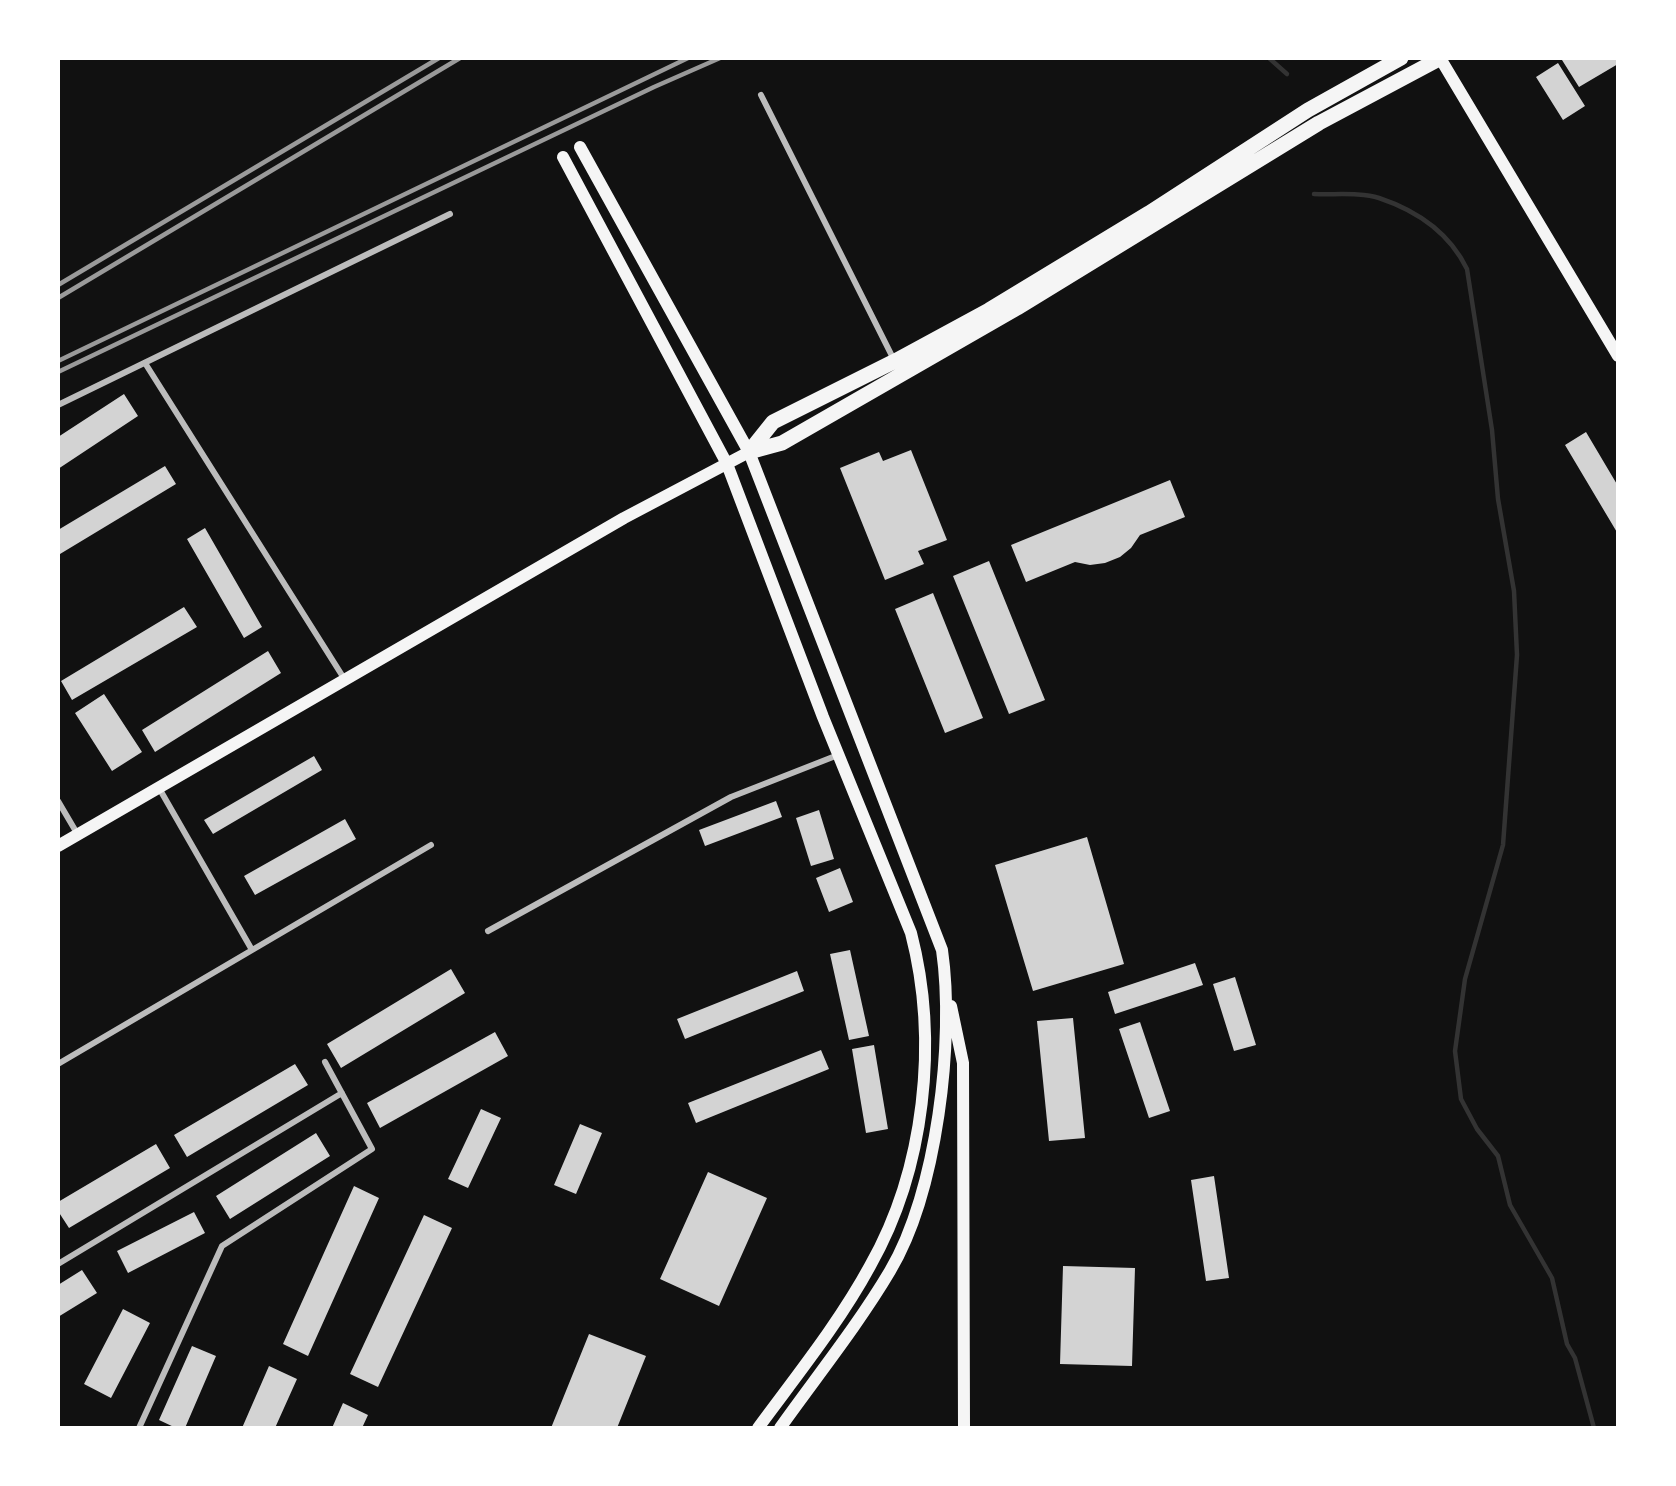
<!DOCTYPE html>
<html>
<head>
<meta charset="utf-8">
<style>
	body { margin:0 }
	#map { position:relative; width:1676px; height:1486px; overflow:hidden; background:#111; font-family:Raleway,sans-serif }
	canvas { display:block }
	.frame { position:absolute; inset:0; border:60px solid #fff; pointer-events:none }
</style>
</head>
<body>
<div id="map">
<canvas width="1676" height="1486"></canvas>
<div class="frame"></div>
</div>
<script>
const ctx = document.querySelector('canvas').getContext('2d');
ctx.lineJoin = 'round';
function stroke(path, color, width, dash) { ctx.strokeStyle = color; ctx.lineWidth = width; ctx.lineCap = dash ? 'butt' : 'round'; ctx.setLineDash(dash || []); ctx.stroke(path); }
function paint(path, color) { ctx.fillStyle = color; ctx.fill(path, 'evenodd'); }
stroke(new Path2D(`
	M1269,58l18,16
	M1314,194c20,1 47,-2 65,4 39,13 70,34 88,71l25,161 6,69 16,92 3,64 -14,190 -38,134 -10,72 6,48 16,30 21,27 12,49 42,73 15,66 8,14 19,70`), '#333', 4.5);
paint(new Path2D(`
	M1564,58h54v6l-39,23 -17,-27z
	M1558,63l27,43 -22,14 -27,-43z
	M124,394l14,22 -80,53v-32z
	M1586,432l32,54v48l-53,-89z
	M911,450l36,90 -29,11 6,13 -39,16 -45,-112 39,-16 4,9z
	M165,466l11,18 -116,70 -2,-24z
	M1170,480l15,37 -45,18 -9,13 -11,9 -15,6 -15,2 -15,-3 -49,20 -15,-37z
	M205,528l57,99 -18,11 -57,-99z
	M989,561l56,139 -36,14 -56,-138z
	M933,593l50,125 -38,15 -50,-124z
	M184,607l13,20 -125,73 -11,-19z
	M268,651l13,22 -126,79 -13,-22z
	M104,694l38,58 -30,19 -37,-58z
	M314,756l8,14 -109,64 -9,-14z
	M776,801l6,16 -77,29 -6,-16z
	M819,810l15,49 -23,7 -15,-48z
	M345,819l11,20 -101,56 -11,-19z
	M1087,837l37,127 -91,27 -38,-126z
	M840,868l13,34 -24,10 -13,-34z
	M850,950l19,86 -20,4 -19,-86z
	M1195,963l8,22 -88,29 -7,-22z
	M451,969l14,24 -124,75 -14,-24z
	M797,971l7,20 -119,48 -8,-20z
	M1235,977l21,68 -22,6 -21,-67z
	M1073,1018l12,120 -36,3 -12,-120z
	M1140,1022l30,89 -21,7 -30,-89z
	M495,1032l13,24 -128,72 -13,-25z
	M874,1045l14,84 -22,4 -14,-84z
	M821,1050l8,19 -133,54 -8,-20z
	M295,1064l13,21 -121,72 -13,-22z
	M481,1109l20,9 -33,70 -20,-9z
	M580,1124l22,9 -26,61 -22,-9z
	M316,1133l14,23 -100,63 -14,-23z
	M156,1144l14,24 -101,60 -11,-17v-9z
	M708,1172l59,26 -48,108 -59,-27z
	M1214,1176l15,102 -23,3 -15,-101z
	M354,1186l25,12 -71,158 -25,-12z
	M194,1212l11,21 -77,40 -11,-22z
	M424,1215l28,13 -74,159 -28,-13z
	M1063,1266l72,2 -3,98 -72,-2z
	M82,1270l15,23 -39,24v-32z
	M123,1309l27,14 -39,75 -27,-14z
	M589,1334l57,22 -29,72h-66z
	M192,1346l24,10 -31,72h-9l-17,-8z
	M269,1366l28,13 -22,49h-33z
	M343,1403l25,12 -6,13h-30z`), '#d3d3d3');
stroke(new Path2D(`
	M761,95l133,265
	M145,363l200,317
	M58,405l392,-191
	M159,788l93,162
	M58,801l20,34
	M488,931l243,-134 107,-42
	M58,1064l373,-219
	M58,1264l284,-171
	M139,1428l83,-182 150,-97 -47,-87`), '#bcbcbc', 6);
stroke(new Path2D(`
	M1440,58l178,298
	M580,147l169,305 193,498c13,90 -5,242 -52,321 -32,54 -73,105 -110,157
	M563,157l164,307 96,253 88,216c28,108 14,236 -41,333 -31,57 -73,109 -112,162
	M58,846l566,-328 125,-66
	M951,1006l12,57 1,365`), '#f5f5f5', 12);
stroke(new Path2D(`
	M749,452l33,-9 235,-135 302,-185 122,-65
	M749,452l24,-30 122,-61 94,-51 160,-97 159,-103 93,-52`), '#f5f5f5', 15);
stroke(new Path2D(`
	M58,285l381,-227
	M58,298l402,-240
	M58,361l630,-303
	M58,372l596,-285 66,-29`), '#9a9a9a', 4.5);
</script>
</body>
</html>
